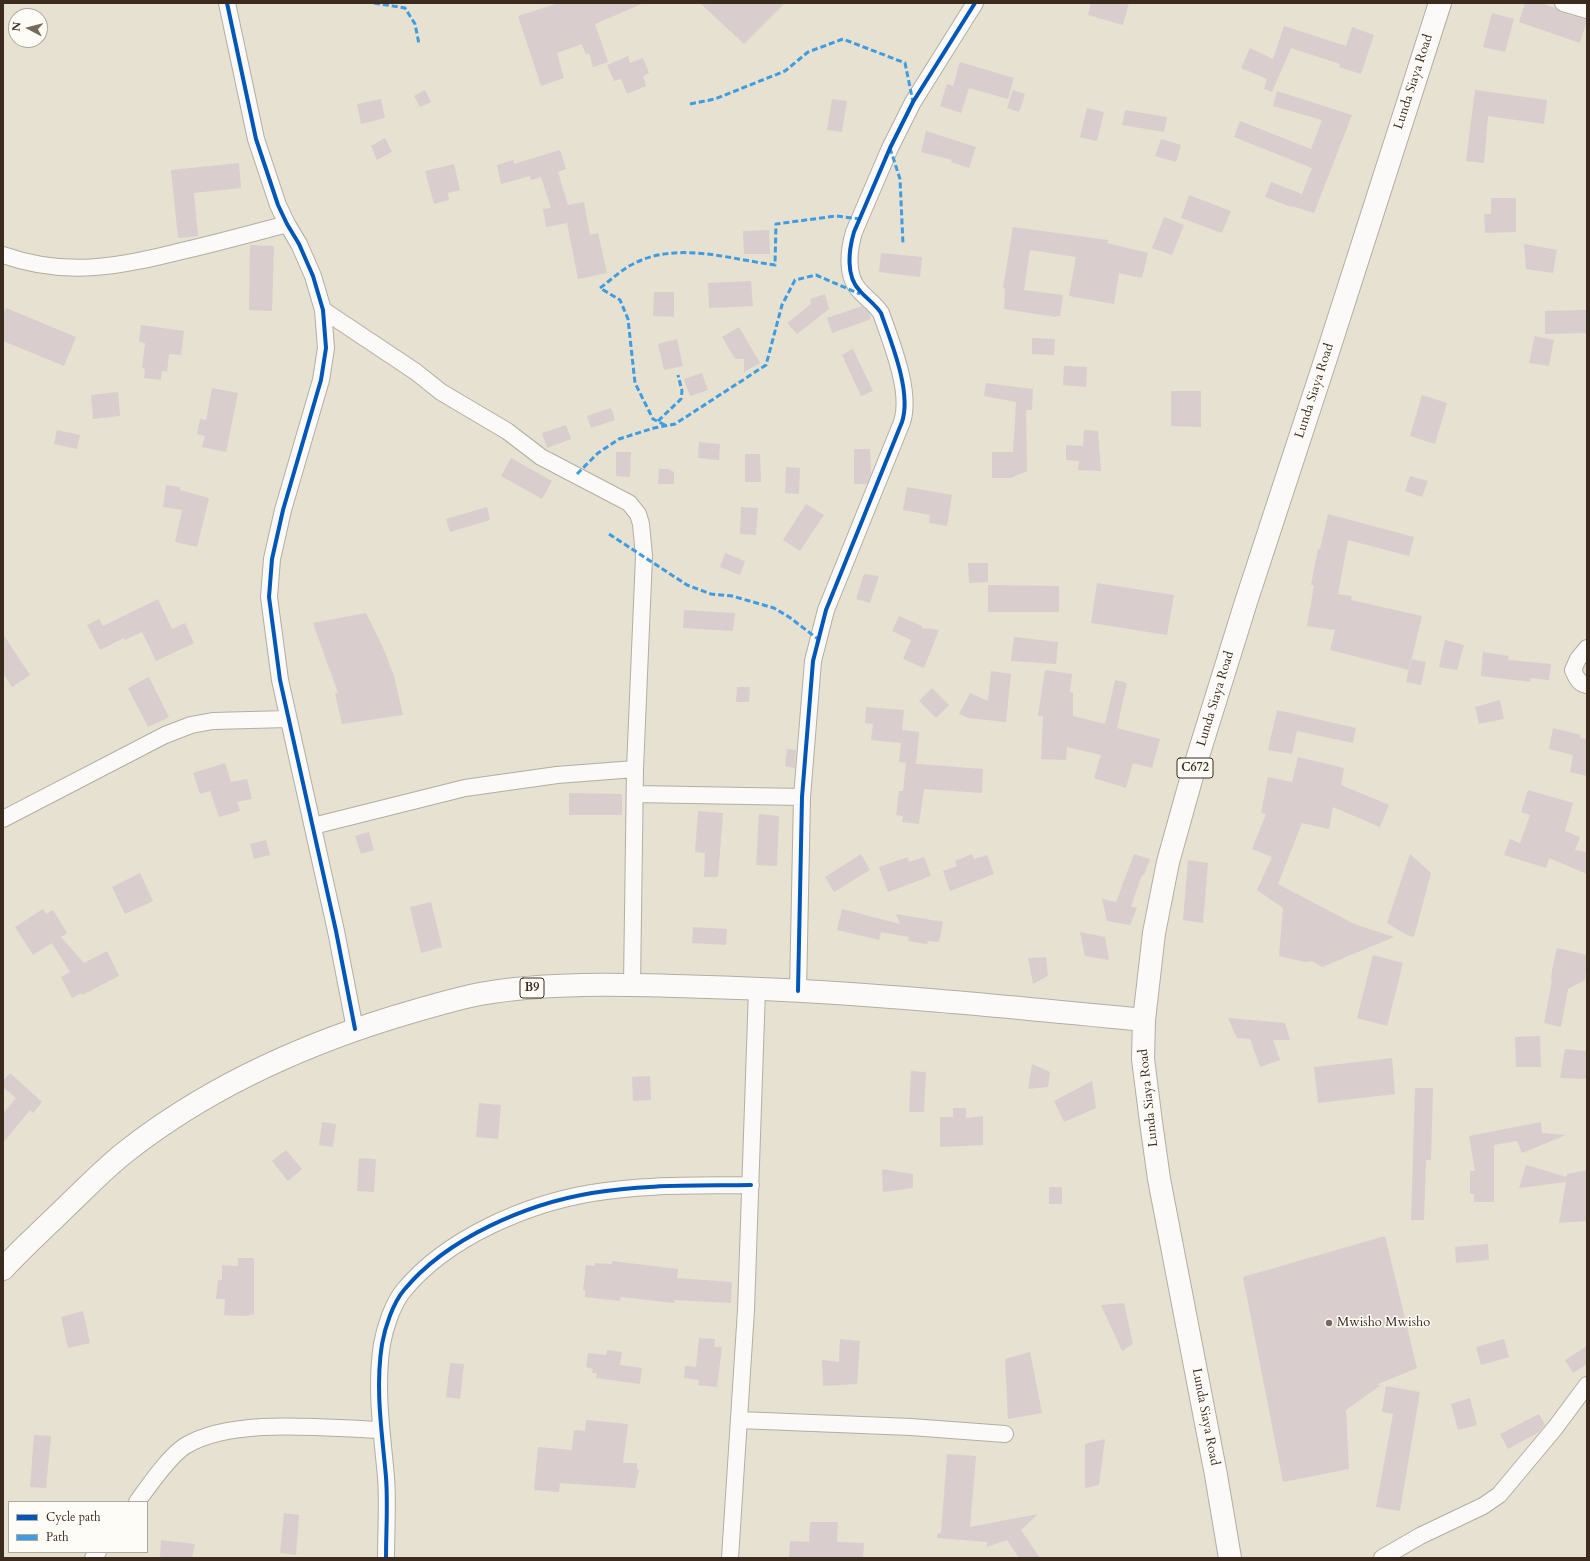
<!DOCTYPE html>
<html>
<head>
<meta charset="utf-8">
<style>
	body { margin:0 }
	#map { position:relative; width:1590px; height:1561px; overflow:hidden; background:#e6e1d1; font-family:Cardo,serif }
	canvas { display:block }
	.frame { position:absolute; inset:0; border:4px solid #3b2a1e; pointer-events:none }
	.legend { position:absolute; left:8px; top:1501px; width:140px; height:52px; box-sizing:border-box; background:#fdfcf7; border:1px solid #afa8a0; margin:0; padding:5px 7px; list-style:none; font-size:12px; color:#3b2a1e }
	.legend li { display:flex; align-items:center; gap:8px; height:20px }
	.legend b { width:20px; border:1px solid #afa8a0 }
	.north { position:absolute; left:8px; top:8px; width:40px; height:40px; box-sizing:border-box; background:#fdfcf7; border:1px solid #afa8a0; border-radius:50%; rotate:277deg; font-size:11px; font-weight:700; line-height:16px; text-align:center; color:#3b2a1e }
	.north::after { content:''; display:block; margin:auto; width:14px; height:18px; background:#776a5d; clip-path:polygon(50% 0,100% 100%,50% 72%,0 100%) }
</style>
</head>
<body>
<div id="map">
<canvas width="1590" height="1561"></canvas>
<div class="frame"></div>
<ul class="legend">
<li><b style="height:5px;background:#0057b8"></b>Cycle path</li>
<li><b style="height:5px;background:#3f9ce0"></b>Path</li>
</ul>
<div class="north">N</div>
</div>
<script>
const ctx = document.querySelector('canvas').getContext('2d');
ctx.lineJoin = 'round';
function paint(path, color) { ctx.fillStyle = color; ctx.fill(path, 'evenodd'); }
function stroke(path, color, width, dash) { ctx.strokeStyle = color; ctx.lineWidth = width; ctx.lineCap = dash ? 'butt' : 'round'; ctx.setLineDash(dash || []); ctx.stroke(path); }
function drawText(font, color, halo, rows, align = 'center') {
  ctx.font = font + ' Cardo,serif'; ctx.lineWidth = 3; ctx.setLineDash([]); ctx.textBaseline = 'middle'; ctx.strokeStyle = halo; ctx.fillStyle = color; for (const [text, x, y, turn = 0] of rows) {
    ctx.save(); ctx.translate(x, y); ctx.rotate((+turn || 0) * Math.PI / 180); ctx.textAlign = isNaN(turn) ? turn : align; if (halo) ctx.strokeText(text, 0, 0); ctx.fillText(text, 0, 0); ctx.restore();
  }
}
paint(new Path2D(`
	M559,3h85l-49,21 13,38 -15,5 -4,-14 -3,2 -4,-11 -25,9 7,25 -23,8 -23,-70z
	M700,3h85l-41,41z
	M1091,3h38l-6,22 -35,-10z
	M1525,3h16l14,5 5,4 27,8 -7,23 -61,-21z
	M1492,13l22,6 -9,33 -22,-5z
	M1284,26l62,20 6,-19 22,8 -13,39 -22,-7 1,-3 -49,-16 -19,44 -8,-3 3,-10 -26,-11 9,-20 23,11z
	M628,56l2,7 13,-5 6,15 -6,3 3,10 -19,8 -6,-15 -7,2 -7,-16z
	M960,62l54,16 -6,21 -39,-11 -8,25 -21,-7 7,-22 6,2z
	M425,90l6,12 -11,5 -6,-11z
	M1013,90l12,4 -6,18 -12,-4z
	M1475,90l72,10 -3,24 -56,-8 -4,47 -18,-2z
	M1277,91l75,24 -38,98 -22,-7 -1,1 -26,-10 6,-15 31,12 10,-26 -78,-31 6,-16 71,28 11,-29 -49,-14z
	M381,99l4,19 -24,6 -4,-20z
	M832,99l15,2 -5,31 -15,-2z
	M1087,108l17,4 -7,29 -17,-4z
	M1125,110l42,7 -3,15 -42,-7z
	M926,131l50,16 -7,21 -18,-6 1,-2 -31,-8z
	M385,138l7,14 -15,8 -6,-14z
	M1161,139l20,6 -5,17 -21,-6z
	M560,150l6,19 -8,3 10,33 16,-3 6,33 8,-2 9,40 -29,6 -11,-56 -21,4 -3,-18 8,-1 -10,-31 -10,3 -1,-4 -29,8 -4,-19 16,-5 1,4z
	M239,163l2,25 -47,5 4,43 -20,2 -7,-68z
	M454,164l6,26 -12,3 1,7 -15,4 -9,-33z
	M1189,195l42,16 -9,22 -41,-15z
	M1491,198h25v34l-31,1 -1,-19h7z
	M1164,217l20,8 -12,30 -20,-7z
	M1013,227l95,13 -1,3 41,10 -6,25 -23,-5 -5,31 -45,-8 7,-39 -46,-7 -6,40 39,5 -3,21h-4v1l-52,-8 1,-21h-2z
	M769,230l1,24h-26l-1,-23z
	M1524,244l33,6 -4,23 -27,-4z
	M250,245l24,1 -2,65 -23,-1z
	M881,253l41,4 -2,20 -41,-5z
	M751,281l2,25 -44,2 -1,-25z
	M654,292h20v25l-21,-1z
	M825,294l4,15 -32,25 -10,-11 24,-19 -1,-5z
	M862,306l7,7 2,6 -39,14 -5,-15z
	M6,308l70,29 -12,29 -61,-25v-25z
	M1587,310v23l-42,1v-23z
	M141,325l43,6 -3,24 -12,-1 -2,18 -5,-1 -1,9 -17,-2 1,-9 -3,-1 3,-25 -6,-1z
	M739,327l21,36 -16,9v-13h-9l-13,-22z
	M1535,336l19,4 -5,26 -20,-3z
	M1032,338l23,1 -1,16 -22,-1z
	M677,339l6,27 -19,4 -6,-26z
	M853,349l20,42 -12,5 -19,-41z
	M1064,366l23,1 -1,20 -23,-2z
	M702,373l6,17 -18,6 -6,-17z
	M986,383l47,6 -1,21h-6l1,61 -16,7h-19v-26h21l3,-50 -32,-6z
	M212,388l26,5 -12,59 -24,-5 3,-11 -8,-2 3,-15 6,1z
	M1171,391h30v36l-30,-1z
	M118,392l2,24 -27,3 -2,-24z
	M1422,395l25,8 -12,41 -25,-8z
	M611,408l4,12 -24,8 -4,-12z
	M566,425l5,14 -24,9 -5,-15z
	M57,430l23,5 -3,14 -23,-5z
	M1084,430l14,1 3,40 -23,-1 1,-9 -13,-1v-15l17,1z
	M699,442l21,2 -1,16 -21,-2z
	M854,449h16l1,25 -4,10h-13z
	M616,452h15l-1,25 -14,-1z
	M745,454h15l1,28h-16z
	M511,458l41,23 -10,18 -41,-23z
	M786,467l14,1 -1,26 -14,-1z
	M659,469h9l6,3v12h-16z
	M1410,476l18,5 -6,16 -17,-6z
	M166,485l14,2v3l29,8 -12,49 -22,-5 7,-32 -19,-3z
	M907,487l45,8 -5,31 -18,-3 1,-8 -27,-5z
	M806,504l18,11 -24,36 -17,-11z
	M487,507l3,13 -40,12 -4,-13z
	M741,507l17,1 -2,27 -16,-1z
	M1328,514l86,23 -5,19 -61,-16 -10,54 14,2 -1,4 71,16 -13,54 -79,-20 5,-20 -28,-4 7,-41h-3l7,-36h2z
	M725,553l20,8 -5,14 -20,-8z
	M968,563h20v19l-19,1z
	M864,574l15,2 -9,27 -14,-4z
	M1097,583l77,12 -7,40 -76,-12z
	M988,585l71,1v26h-71z
	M158,599l14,30 13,-6 9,20 -38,18 -14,-29 -17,8 -1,-2 -24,12 -13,-25 12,-6 4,7z
	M684,610l51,3 -2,18 -50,-3z
	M366,613l18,37 10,26 9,39 -61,9 -7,-31h3l-25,-70z
	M899,616l23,10v2l17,2 -15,38 -21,-9 8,-19 -19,-9z
	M3,634l27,41 -18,12 -9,-14z
	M1014,637l44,5 -2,22 -45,-3z
	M1445,640l19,5 -7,25 -18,-3z
	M1483,652l26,4 -1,4 43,4 -2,16 -19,-2 1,4 -50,-6z
	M1411,659l15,3 -5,23 -15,-3z
	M1045,670l27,4 -2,18 3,1v23l32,8 10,-44 12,3 -10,45 43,11 -8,29 -19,-5 -7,25 -32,-10 7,-23 -34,-8 -1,13 -25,-1 2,-43h-5z
	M991,671l20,3 -5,48 -38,-4 -9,-4 11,-21 18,8z
	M149,677l20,40 -21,10 -20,-39z
	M737,687h13l-1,15h-13z
	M932,688l17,17 -13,13 -17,-17z
	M1500,700l4,19 -25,5 -4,-17z
	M866,707l38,3 -2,20 17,2 -3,32 -17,-2 2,-19 -30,-3 2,-16 -8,-1z
	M1277,710l79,18 -3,15 -56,-12 -5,23 -24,-4z
	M1553,728l28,7 -1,3 7,1v37l-17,-4 3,-17 -24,-6z
	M787,749l9,1 -1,18 -10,-2z
	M1298,757l46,11 -3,17 48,20 -9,22 -47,-20 -4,22 -27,-6 -24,61 76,40 40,13 -72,30 -10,-6 -7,1 -26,-6 4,-48 -26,-18 15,-33 -20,-8 14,-35 -5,-1 7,-36 24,5z
	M225,763l6,19 16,-3 5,20 -15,3 3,9 -21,6 -9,-26 -10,3 -7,-21z
	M906,763l77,6 -1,24 -58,-4 -5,35 -17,-2 1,-6 -7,-1 3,-24h4z
	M1528,790l45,13 -8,28 15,6 -5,13 12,2v22l-38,-16 -3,10 -42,-13 6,-16 10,4 10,-28 -9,-3z
	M569,793l53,1v21h-53z
	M698,811l25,2 -5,64h-14l1,-24 -10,-1z
	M759,814l20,2 -2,50 -21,-1z
	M369,832l5,18 -13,4 -6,-18z
	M266,840l4,15 -16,4 -4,-15z
	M861,854l9,16 -36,22 -9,-15z
	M972,854l2,5 13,-4 7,19 -44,17 -7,-20 14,-5 -2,-5z
	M1134,854l16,5 -6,16h-2l-11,31 6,2 -7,17 -23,-4 -5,-22 14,3z
	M1410,854l21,19 -17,64 -7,-2 -20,-12z
	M908,857l1,5 15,-5 7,19 -43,16 -9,-25z
	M1188,860l20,3 -5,60 -20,-3z
	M140,873l13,28 -28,13 -13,-27z
	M431,902l11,45 -21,6 -11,-46z
	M43,909l3,5 7,-4 14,23 -6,4 23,26 23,-12 12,25 -37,19 -1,-2 -9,5 -11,-21 9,-5 -18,-29 -19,12 -18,-28z
	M842,909l58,15 -4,-10 47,8 -4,20 -11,-1 -1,3 -19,-3 1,-4 -28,-5 -2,8 -42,-10z
	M693,927l34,2 -1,16 -34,-2z
	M1080,932l25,5 4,23 -24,-4z
	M1557,948l30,7 -2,25 -17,9 -7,38 -17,-4 8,-42h-1l1,-11z
	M1373,955l30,8 -16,63 -30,-8z
	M1046,957l2,19 -15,8 -5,-26z
	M1228,1018l57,5 5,17h-17l7,20 -20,7 -10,-28 -13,-1z
	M1540,1036l1,31h-25l-1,-30z
	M1565,1049l22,2v28l-27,-1z
	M1392,1058l3,36 -77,9 -4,-36z
	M1032,1064l18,8 -2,15 -20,2z
	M911,1071l15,1 -2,40h-15z
	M10,1073l32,29 -9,11 -3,-3 -27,33v-29l13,-16 -13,-11v-6z
	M650,1076l1,24 -18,1 -1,-24z
	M1092,1081l4,27 -32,14 -10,-21z
	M1415,1088h18l-2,72h-5l-2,60h-13z
	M479,1103l22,2 -3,34 -22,-2z
	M953,1108h13v10l17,-2v29l-43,2v-30h13z
	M322,1122l14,2 -3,23 -14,-2z
	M1541,1122l1,11 24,2 -44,18 -5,-12 -23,4v57h-20v-8h-4v-23h5l-6,-35z
	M286,1150l16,19 -14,12 -16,-20z
	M359,1158l17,1 -2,33 -17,-1z
	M1526,1165l41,12v-3l20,-4v51l-28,2 7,-41 -47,6z
	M882,1169l31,5v14l-30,4z
	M1049,1187h13v17h-13z
	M1385,1236l32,132 -41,17h5l-35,25 3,59 -66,13 -40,-205z
	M1488,1244l1,16 -33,3 -1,-16z
	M238,1258h16v56l-9,2 -21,-1 1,-16h-9l2,-19h4v-15l16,1z
	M612,1261l66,8 -1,9 55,4 -1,21 -56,-3 -1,3 -53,-6 -1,4 -35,-4v-7h-2l3,-25 9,1v-3l17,1z
	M1124,1303l9,41 -11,7 -21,-46z
	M83,1311l7,32 -22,5 -7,-31z
	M699,1338l16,1 -1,8h8l-5,40 -19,-2 1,-5 -15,-2 1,-12 11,1z
	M840,1339l20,2 -3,43 -34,2 -1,-26 17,2z
	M1504,1339l5,18 -28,8 -5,-18z
	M1587,1346v18l-14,9 -8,-13z
	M607,1350l15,2 -2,13 22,3 -2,16 -44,-6 1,-5h-5l1,-4 -7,-2 2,-14 18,2z
	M1030,1352l12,61 -34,6 -3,-60z
	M450,1363l14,1 -4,35 -14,-2z
	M1386,1386l34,6 -20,119 -24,-4 17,-93 -11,-2z
	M1470,1398l7,27 -19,5 -7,-26z
	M1539,1414l6,11 -6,7 -31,17 -8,-15z
	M586,1420l42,4 -5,39h14v6l2,1 -4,18 -75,-5 -1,9 -25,-2 4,-43 34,3 2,-20 11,1z
	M34,1435l17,1 -5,52 -16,-1z
	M1105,1439l-6,46 -14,3v-44z
	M947,1454l29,2 -6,71 68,-13 -17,16 19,28h-21l-12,-18 -20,7v-5l-50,-4v-4l4,-1z
	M284,1513l15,2 -3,40 -16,-2z
	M810,1522h28l-1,20 27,1 -1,15h-74l1,-17 19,1z
	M161,1540l34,4 -3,14h-32z`), '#dacdce');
const street = new Path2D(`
	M227,3l29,136 22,66 9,19 12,20 14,32 10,34 3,38 -5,32 -38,130 -11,49 -3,38 11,83 56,251 19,98
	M1563,3l24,7
	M3,255c65,23 118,11 183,-5 34,-8 67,-17 101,-26
	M323,310l93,62 25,20 66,39 34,26 88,46 9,11 3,10 3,32 -9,213 -3,216
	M1587,648l-9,11 -5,11c3,7 6,14 14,15
	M635,794l167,3
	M3,819l162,-84 26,-10 22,-4 75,-2
	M313,826l152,-38 92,-13 78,-6
	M798,991l4,-194 11,-136 13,-51 76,-188c10,-30 -11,-80 -21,-109 -6,-9 -14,-14 -21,-22 -15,-15 -11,-42 -6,-59l36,-84 23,-46 62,-99
	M739,1420l172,7 94,7
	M137,1502c11,-15 32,-46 48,-56 47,-29 139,-18 195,-16
	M93,1558l5,-6
	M386,1558c0,-27 2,-54 0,-81 -4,-45 -11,-88 -4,-133 3,-17 11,-41 22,-54 43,-52 122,-86 188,-97 52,-9 106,-7 159,-8
	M730,1558l16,-248 11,-321
	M1382,1558l38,-22 63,-30 16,-11 56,-67 32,-43`);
const primary = new Path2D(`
	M1230,1558l-14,-83 -57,-296 -8,-57 -8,-63 1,-39 10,-87 14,-71 26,-93 52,-167 81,-247 113,-352`);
const highway = new Path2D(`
	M3,1269c21,-23 44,-43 66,-65 19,-18 38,-38 59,-54 78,-61 170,-103 263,-132 30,-9 59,-18 89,-24 75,-13 153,-9 228,-7 146,4 291,19 436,33`);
stroke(street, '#b3aea3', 18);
stroke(primary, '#b3aea3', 24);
stroke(highway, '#b3aea3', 24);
stroke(street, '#fbfaf8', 16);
stroke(primary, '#fbfaf8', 22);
stroke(highway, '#fbfaf8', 22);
stroke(new Path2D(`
	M374,3l31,5 10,16 4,20
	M690,104l25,-5 70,-28 23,-19 35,-13 62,24 8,39
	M890,148l10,31 3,65
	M658,421l23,-22 1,-8 -4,-16
	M665,425l-12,-6 -18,-36 -7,-64 -8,-19 -20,-12c11,-8 21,-18 33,-24 43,-23 96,-5 142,1l1,-41 60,-8 24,3
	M577,474l21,-21 21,-14 35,-11 21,-4 91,-59 16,-60 13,-25 21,-5 44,19
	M609,534l78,51 24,9 21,2 42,12 15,9 29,22`), '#3f9ce0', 3, [6, 3]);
stroke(new Path2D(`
	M227,3l29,136 22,66 9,19 12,20 14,32 10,34 3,38 -5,32 -38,130 -11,49 -3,38 11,83 56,251 19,98
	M798,991l4,-194 11,-136 13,-51 76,-188c10,-30 -11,-80 -21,-109 -6,-9 -14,-14 -21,-22 -15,-15 -11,-42 -6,-59l36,-84 23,-46 62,-99
	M386,1558c0,-27 2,-54 0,-81 -4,-45 -11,-88 -4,-133 3,-17 11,-41 22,-54 43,-52 122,-86 188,-97 52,-9 106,-7 159,-8`), '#0057b8', 4);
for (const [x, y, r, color] of [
	[1329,1323,4,"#776a5d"]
]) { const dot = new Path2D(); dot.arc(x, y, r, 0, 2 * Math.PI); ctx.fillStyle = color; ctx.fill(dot); stroke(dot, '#fdfcf7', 1.5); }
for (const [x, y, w] of [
	[1195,768,36],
	[532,988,24]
]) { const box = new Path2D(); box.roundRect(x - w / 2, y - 10, w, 20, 3); ctx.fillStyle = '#fdfcf7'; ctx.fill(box); stroke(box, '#3b2a1e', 1); }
drawText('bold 12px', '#3b2a1e', null, [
	["C672",1195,768],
	["B9",532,988]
]);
drawText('13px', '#3b2a1e', '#fdfcf7', [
	["Lunda Siaya Road",1414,82,-72],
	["Lunda Siaya Road",1315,391,-72],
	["Lunda Siaya Road",1216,699,-73],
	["Lunda Siaya Road",1149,1098,-96],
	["Lunda Siaya Road",1205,1417,79]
]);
drawText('13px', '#3b2a1e', '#fdfcf7', [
	["Mwisho Mwisho",1337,1323]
], 'left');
</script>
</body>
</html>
